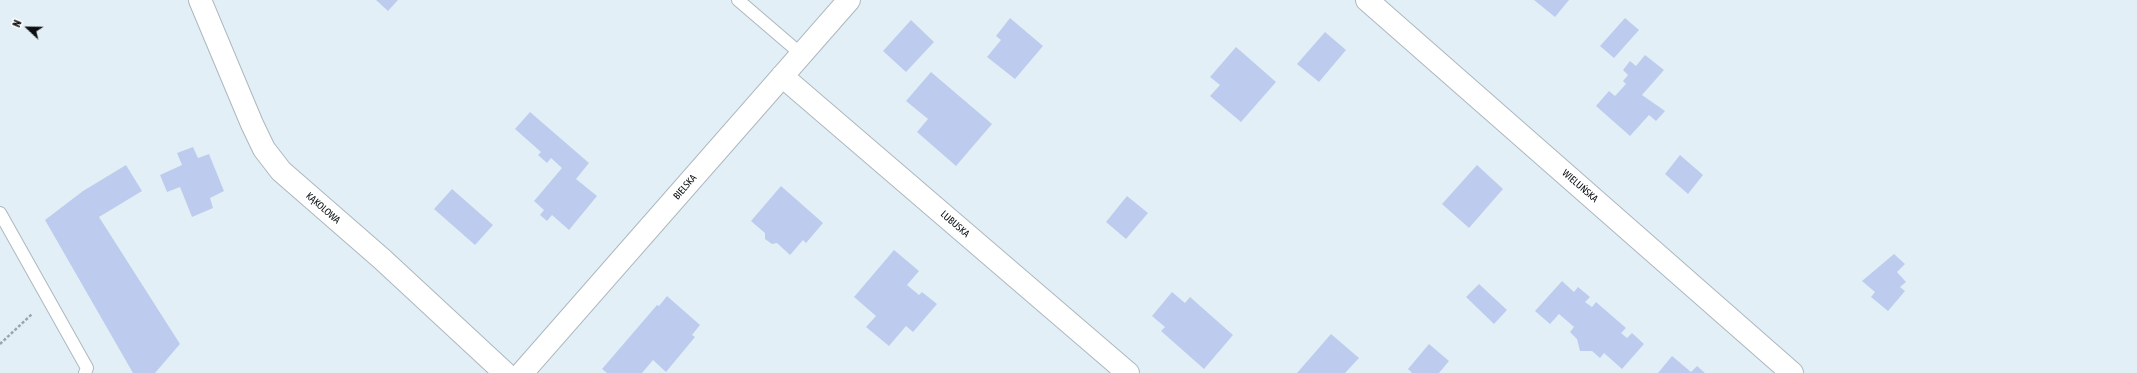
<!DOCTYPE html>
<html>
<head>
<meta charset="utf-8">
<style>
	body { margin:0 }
	#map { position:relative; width:2137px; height:373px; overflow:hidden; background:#e3eff6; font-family:"Asap Condensed",sans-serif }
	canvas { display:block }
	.north { position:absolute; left:8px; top:8px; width:40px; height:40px; -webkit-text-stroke:3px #fff; paint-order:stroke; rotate:292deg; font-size:11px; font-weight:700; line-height:16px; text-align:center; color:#0b0f11 }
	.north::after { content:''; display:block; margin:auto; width:14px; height:18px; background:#0b0f11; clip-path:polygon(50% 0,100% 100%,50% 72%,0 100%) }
</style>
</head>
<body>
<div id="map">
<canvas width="2137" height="373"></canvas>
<div class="north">N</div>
</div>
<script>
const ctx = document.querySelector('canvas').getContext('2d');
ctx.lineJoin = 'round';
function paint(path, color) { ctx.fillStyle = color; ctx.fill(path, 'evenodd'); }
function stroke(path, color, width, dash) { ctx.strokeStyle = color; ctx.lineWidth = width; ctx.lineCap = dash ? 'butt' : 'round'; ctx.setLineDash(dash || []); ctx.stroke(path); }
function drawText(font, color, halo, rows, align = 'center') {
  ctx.font = font + ' "Asap Condensed",sans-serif'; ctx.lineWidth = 3; ctx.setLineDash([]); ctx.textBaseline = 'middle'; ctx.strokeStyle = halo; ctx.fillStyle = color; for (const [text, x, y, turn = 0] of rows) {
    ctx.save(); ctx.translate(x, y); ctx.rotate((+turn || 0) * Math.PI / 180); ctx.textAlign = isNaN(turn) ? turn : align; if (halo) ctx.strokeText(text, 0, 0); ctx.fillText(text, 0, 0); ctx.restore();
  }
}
paint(new Path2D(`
	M376,0h22l-10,11z
	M1534,0h35l-14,17z
	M1010,18l33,28 -28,33 -28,-22 14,-17 -5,-4z
	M1625,18l14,12 -25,28 -14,-12z
	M911,20l23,22 -28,30 -23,-21z
	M1325,32l21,18 -27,32 -22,-18z
	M1236,47l40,35 -35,40 -31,-26 10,-11 -10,-8z
	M1645,55l19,15 -22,25 23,16 -9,10 -7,-6 -19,21 -34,-30 13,-15 6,5 11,-12 -3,-3 5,-6 -5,-5 7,-9 6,5z
	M931,72l61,52 -36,42 -39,-34 11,-13 -22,-18z
	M530,112l59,51 -13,16 21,17 -28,34 -17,-15 -5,6 -7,-6 4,-5 -10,-9 28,-33 -11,-10 -4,5 -9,-8 3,-3 -26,-23z
	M193,147l5,11 11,-4 15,37 -14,7 3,10 -21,9 -12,-30 -13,5 -7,-17 22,-10 -5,-12z
	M1680,155l23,20 -15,19 -23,-20z
	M126,165l16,26 -43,26 81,127 -25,29h-22l-88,-153 38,-29z
	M1477,165l26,24 -34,39 -27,-24z
	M781,186l42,37 -17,20 -3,-3 -13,15 -13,-12 -5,1 -7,-5v-6l-14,-12z
	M452,189l41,36 -18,20 -41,-36z
	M1127,196l21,17 -22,26 -20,-17z
	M894,250l25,21 -12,14 12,10 3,-3 15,12 -24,28 -7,-6 -17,20 -23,-19 10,-11 -22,-19z
	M1894,254l11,10 -8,8 9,10 -6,5 5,4 -17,20 -17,-14 4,-5 -13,-11z
	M1562,281l12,11 4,-5 12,10 -5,5 7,5 4,-5 30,26 -5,5 6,5 5,-5 12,11 -22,25 -18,-16 -4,5 -8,-7h-12l-3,-12 -7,-7 4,-5 -15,-13 -9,10 -15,-13z
	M1479,284l28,26 -13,14 -28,-27z
	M1172,292l13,11 5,-6 43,38 -29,34 -43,-38 4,-4 -13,-11z
	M667,296l33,29 -8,10 3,2 -29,35 -13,-12 -11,13h-35l-5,-4 55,-64 2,1z
	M1331,334l28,24 -14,15h-48z
	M1429,344l20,17 -10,12h-27l-4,-4z
	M1672,356l19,16 6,-6 8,7h-47z`), '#bdccee');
const lane = new Path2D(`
	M738,0l63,54
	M0,213l87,155 -2,5`);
const street = new Path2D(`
	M200,0l52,124 12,25 17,22 101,88 123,114
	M1367,0l425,373
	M782,76l346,297
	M522,373l327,-373`);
stroke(lane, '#acb8be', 14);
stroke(street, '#acb8be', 24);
stroke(new Path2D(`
	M0,344l32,-30`), '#9ca5aa', 2.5, [3, 2]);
stroke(lane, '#fff', 12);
stroke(street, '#fff', 22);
drawText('10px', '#0b0f11', '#fff', [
	["WIELUŃSKA",1580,186,41],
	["BIELSKA",685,187,-49],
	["KĄKOLOWA",323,208,41],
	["LUBUSKA",955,224,41]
]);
</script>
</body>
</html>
